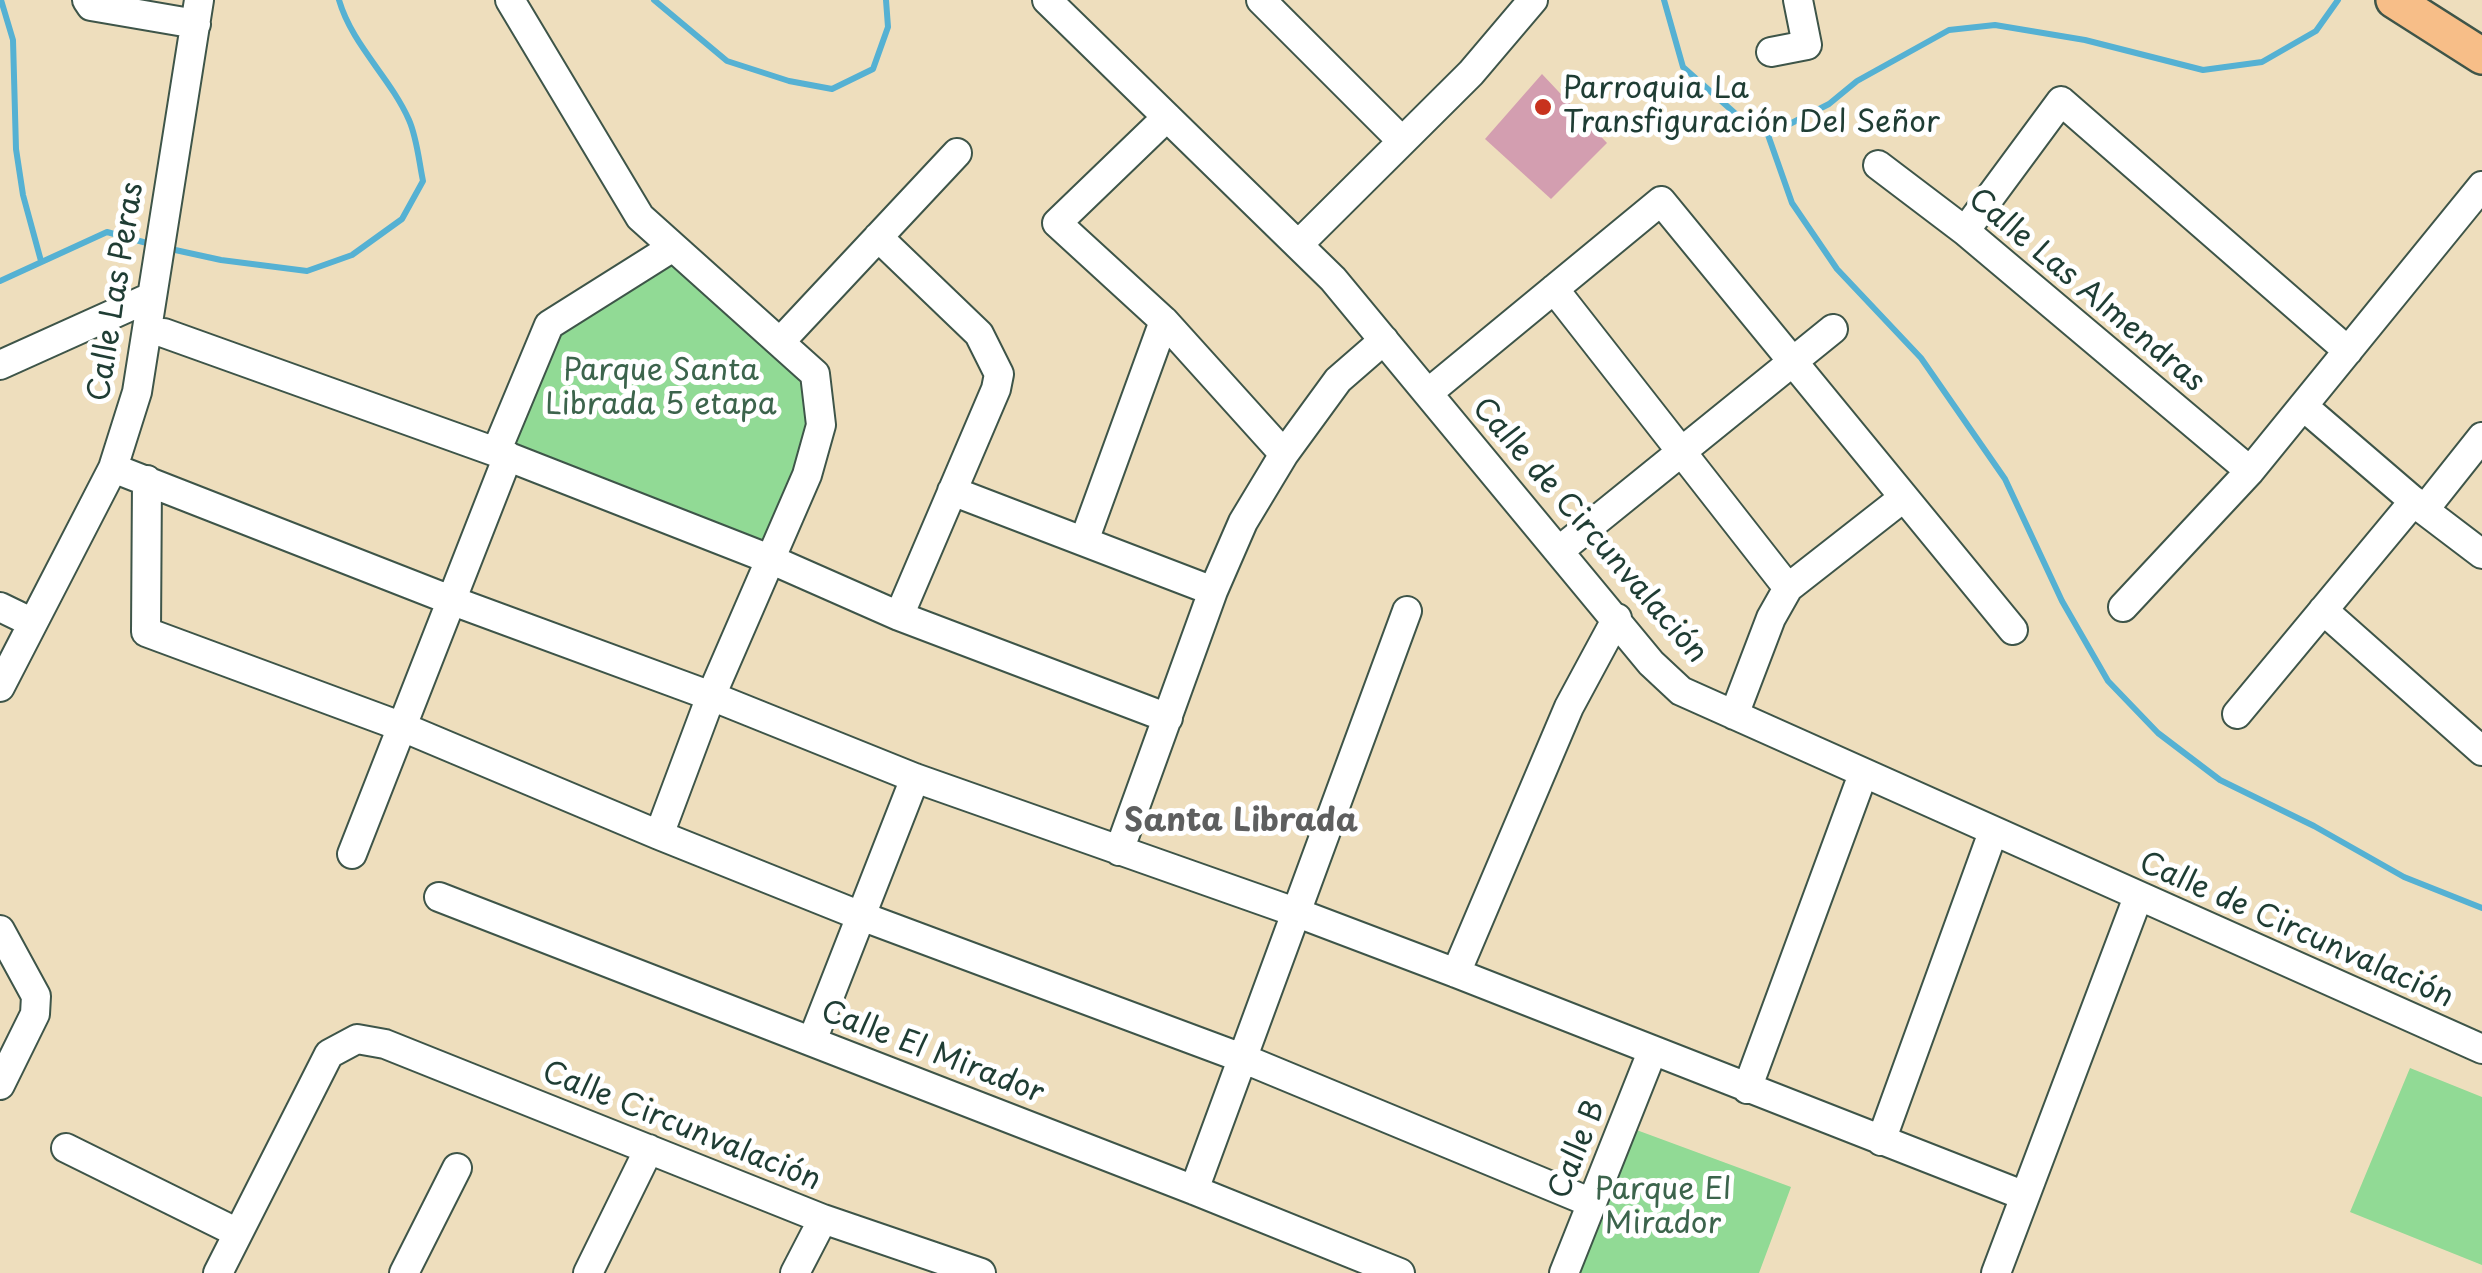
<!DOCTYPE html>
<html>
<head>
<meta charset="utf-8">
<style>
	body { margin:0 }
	canvas { display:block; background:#eedebd }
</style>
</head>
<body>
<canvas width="2482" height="1273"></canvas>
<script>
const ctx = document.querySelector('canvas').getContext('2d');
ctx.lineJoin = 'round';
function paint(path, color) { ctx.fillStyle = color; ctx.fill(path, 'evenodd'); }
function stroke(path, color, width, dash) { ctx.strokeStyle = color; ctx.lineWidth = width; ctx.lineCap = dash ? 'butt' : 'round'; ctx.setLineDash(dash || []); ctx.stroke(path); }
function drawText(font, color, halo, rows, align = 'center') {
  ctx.font = font + ' "Playpen Sans",sans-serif'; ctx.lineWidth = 10; ctx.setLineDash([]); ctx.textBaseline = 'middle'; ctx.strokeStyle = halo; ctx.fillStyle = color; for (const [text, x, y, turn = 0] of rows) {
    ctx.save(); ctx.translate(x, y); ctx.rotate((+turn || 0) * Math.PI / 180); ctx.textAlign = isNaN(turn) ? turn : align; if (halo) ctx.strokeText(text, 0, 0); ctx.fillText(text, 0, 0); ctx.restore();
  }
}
paint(new Path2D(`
	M673,247l107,95 41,83 -56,118 -257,-87 41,-131z
	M2410,1068l72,29v168l-132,-53z
	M1623,1125l168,62 -32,86h-193z`), '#91da95');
stroke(new Path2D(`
	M1,0l12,40 3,109 7,46 18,66
	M654,0l73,61 62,20 43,8 41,-20 15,-42 -2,-27
	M1664,0l19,67 54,48 31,20 24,68 45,66 84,89 84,121 57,122 46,80 50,52 62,47 94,46 90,51 78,31
	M1768,135l61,-31 28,-23 92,-51 46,-5 90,15 118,30 59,-8 54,-31 22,-31
	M166,248l55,12 86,11 45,-16 50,-36 21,-38c-4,-19 -6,-43 -14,-61 -19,-43 -57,-75 -70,-120
	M0,281l107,-49 47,13`), '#55b1d3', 6);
paint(new Path2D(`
	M1542,74l65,69 -56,56 -66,-60z`), '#d39eb0');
const minor = new Path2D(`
	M87,0l4,6 105,18
	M510,0l130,217 175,157 6,51 -14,50 -96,221 -52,139
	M1047,0l286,279 318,384 30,28 801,358
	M1261,0l141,141
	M1771,52l36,-7 -9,-45
	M1167,117l-110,106 107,98 120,133
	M1878,165l87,66 285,240
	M1965,231l96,-130 287,250
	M878,237l101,97 20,40 -3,15 -97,227
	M1298,245l173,-172 62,-73
	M1554,289l234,299
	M164,333l332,119 276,108 127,56 269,102
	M780,342l177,-189
	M0,365l151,-68
	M1428,393l233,-192 352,429
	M2303,406l121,104 58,44
	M496,452l53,-127 124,-78
	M113,468l340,133 258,95 204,82 380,134 161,61 569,223
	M147,480l-1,152 254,94 259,109 202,81 381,142 350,145
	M952,491l261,100
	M2424,510l58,-73
	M1084,541l80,-220
	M1560,550l273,-221
	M0,607l31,15
	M2123,607l127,-136 232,-285
	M2323,610l159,141
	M0,687l113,-219 24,-76 62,-392
	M2237,714l177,-213
	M1734,715l37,-97 17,-30 115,-90
	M1119,851l94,-260 30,-69 41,-68 54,-74 46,-40
	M352,854l156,-398
	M439,897l755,293 206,83
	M0,930l36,66 -1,18 -35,71
	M1456,973l113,-266 48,-89
	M812,1041l103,-263
	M1747,1089l116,-315
	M1881,1141l112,-309
	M66,1148l172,85
	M1194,1190l213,-579
	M218,1273l111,-219 28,-15 28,5 438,175 158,54
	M404,1273l53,-105
	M588,1273l61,-124
	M795,1273l28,-54
	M1564,1273l88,-221
	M1996,1273l142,-376`);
const major = new Path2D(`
	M2394,0l88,56`);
stroke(minor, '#3e5549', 32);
stroke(major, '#3e5549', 40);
stroke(minor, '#fff', 28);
stroke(major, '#f7be88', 35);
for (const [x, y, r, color] of [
	[1543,107,10,"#c8321e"]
]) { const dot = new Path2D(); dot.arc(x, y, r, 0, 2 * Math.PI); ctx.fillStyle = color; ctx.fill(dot); stroke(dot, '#fff', 4); }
drawText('30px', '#1f3d34', '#fff', [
	["Parroquia La",1563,90],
	["Transfiguración Del Señor",1563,124]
], 'left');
drawText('30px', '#1f3d34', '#fff', [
	["Calle Las Almendras",2086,291,40],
	["Calle Las Peras",117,292,-81],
	["Calle de Circunvalación",1589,531,49],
	["Calle de Circunvalación",2296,931,24],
	["Calle El Mirador",932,1053,21],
	["Calle Circunvalación",681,1127,22],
	["Calle B",1578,1150,-68]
]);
drawText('30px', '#3c644c', '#fff', [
	["Parque Santa",661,372],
	["Librada 5 etapa",661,406],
	["Parque El",1663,1191],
	["Mirador",1663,1225]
]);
drawText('bold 32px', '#5e5f5f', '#fff', [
	["Santa Librada",1241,822]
]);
</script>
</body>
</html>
